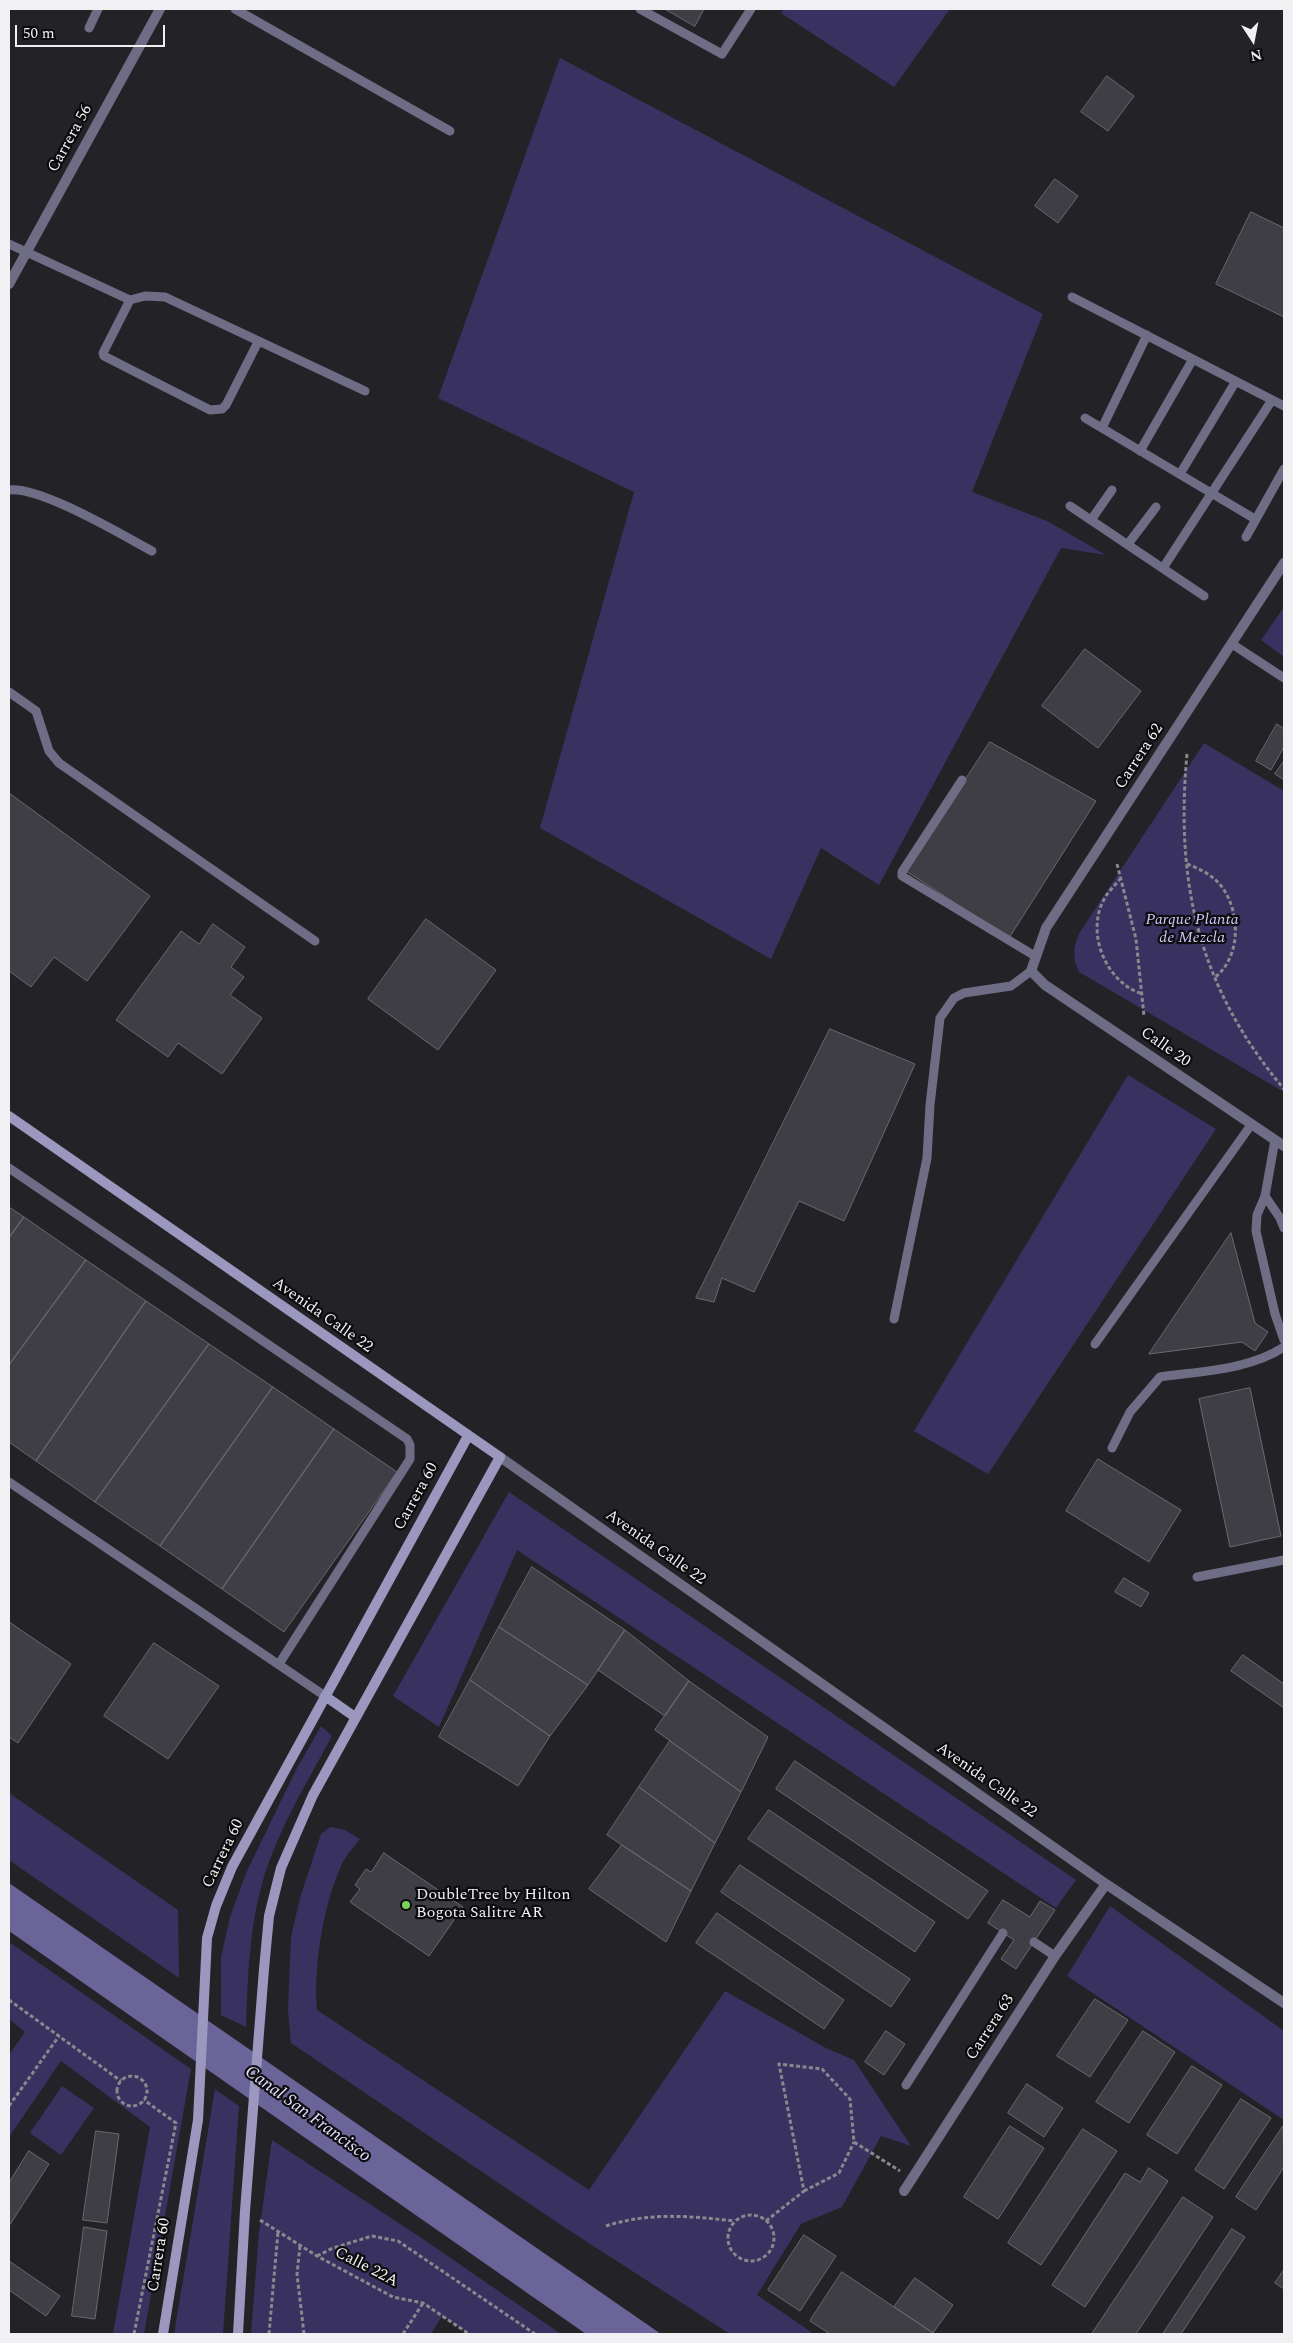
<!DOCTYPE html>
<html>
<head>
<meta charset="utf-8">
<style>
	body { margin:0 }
	#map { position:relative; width:1293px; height:2343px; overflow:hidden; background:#222227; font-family:Spectral,serif }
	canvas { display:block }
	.frame { position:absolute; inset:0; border:10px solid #f1f1f4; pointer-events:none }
	.north { position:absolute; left:1228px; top:15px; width:50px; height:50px; -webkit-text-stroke:4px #0c0c0e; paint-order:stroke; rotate:169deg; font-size:14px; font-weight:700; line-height:20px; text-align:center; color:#f1f1f4 }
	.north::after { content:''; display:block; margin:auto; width:18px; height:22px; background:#f1f1f4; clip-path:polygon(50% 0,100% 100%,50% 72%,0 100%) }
	.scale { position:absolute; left:15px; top:25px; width:150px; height:22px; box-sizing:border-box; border:2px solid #f1f1f4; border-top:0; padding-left:6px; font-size:15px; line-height:18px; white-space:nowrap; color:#f1f1f4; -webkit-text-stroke:4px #0c0c0e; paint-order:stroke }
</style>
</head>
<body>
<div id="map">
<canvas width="1293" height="2343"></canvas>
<div class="frame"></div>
<div class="north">N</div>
<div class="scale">50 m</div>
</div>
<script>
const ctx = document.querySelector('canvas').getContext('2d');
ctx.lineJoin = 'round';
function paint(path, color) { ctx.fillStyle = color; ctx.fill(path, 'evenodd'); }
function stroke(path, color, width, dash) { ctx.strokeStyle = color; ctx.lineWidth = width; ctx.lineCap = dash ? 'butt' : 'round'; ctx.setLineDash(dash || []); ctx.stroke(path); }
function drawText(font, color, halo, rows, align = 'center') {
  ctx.font = font + ' Spectral,serif'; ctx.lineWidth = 4.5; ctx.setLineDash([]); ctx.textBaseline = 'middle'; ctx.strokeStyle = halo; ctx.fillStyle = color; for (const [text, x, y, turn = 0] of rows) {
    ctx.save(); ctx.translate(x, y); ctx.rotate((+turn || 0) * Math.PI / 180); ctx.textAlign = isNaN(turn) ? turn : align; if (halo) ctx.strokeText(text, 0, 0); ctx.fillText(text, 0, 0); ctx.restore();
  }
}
paint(new Path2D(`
	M784,9h166l-56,78 -113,-74z
	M560,58l483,256 -71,178 75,29 59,34 -45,-7 -182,337 -58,-37 -50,111 -231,-131 94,-336 -196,-94z
	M1284,607v50l-23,-17z
	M1204,743l80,48v301l-205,-120c-7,-15 -6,-26 1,-40z
	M1128,1075l88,54 -228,345 -74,-43z
	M509,1492l567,388 -20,28 -539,-358 -78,177 -46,-31z
	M321,1726l11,10c-21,39 -44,77 -60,118 -22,55 -24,115 -26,173l-25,-12v-58l9,-40 17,-46 49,-101z
	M9,1793l169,117 1,68 -170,-118z
	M330,1827l15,3 15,9c-6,8 -14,16 -18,25 -18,38 -29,103 -25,146l272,180 136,-199 101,57 28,12 57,86 -30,-10 -39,71 -41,17 -44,71 57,39h-84l-166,-107 -273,-184 -3,-33 3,-73 9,-39 21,-64z
	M1110,1906l174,125v89l-217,-144z
	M9,1942l182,127 -47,265h-31l37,-207 -89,-66 -52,76v-82l16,-23 -16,-13z
	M62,2086l32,22 -33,47 -31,-22z
	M215,2089l24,17 -16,228h-49z
	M272,2140l148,97 141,97h-92l-27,-18 -11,18h-180l8,-102z`), '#393261');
paint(new Path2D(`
	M9,1883l652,451h-75l-577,-403z`), '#6a6499');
const building = new Path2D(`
	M665,9h39l-9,17z
	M1107,76l27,20 -26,35 -27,-19z
	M1055,179l23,17 -20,27 -23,-17z
	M1251,212l33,16v89l-68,-33z
	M1085,649l56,42 -43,57 -56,-42z
	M1277,724l7,5v18l-13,23 -15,-9z
	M990,742l106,59 -87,137 -103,-67z
	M1284,761v19l-9,-6z
	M9,793l141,103 -63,85 -33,-24 -23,30 -22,-16z
	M426,919l70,51 -58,80 -70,-51z
	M213,924l32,23 -14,20 13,10 -14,18 32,23 -40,56 -44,-31 -10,14 -52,-37 65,-89 18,13z
	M830,1029l85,35 -71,157 -45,-20 -45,91 -32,-14 -8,24 -18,-4z
	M9,1207l15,10 -15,21z
	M24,1217l62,43 -77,105v-127z
	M1231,1233l24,90 13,9 -13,19 -13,-9 -93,12z
	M86,1260l60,41 -110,160 -27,-19v-77z
	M146,1301l63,43 -114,158 -59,-41z
	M209,1344l64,43 -113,159 -65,-44z
	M273,1387l61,42 -112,160 -62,-43z
	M1250,1388l31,148 -51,11 -31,-148z
	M334,1429l63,43 -113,160 -62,-43z
	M1098,1459l83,51 -32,52 -83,-51z
	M532,1567l93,63 -37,55 -89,-58z
	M1124,1578l25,15 -8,14 -26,-15z
	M9,1622l62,42 -53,79 -9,-6z
	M499,1627l89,58 -38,51 -80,-56z
	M625,1630l64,51 -24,35 -67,-46z
	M154,1643l65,43 -51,73 -64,-43z
	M1243,1655l41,29v24l-53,-37z
	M470,1680l80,56 -32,50 -79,-49z
	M689,1681l79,56 -27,55 -86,-62z
	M670,1741l71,51 -26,51 -76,-56z
	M795,1761l193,130 -20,28 -192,-130z
	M639,1787l76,56 -24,48 -84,-56z
	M769,1810l166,112 -20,30 -167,-113z
	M622,1845l69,46 -25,51 -77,-53z
	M384,1853l79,54 -34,49 -79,-54 10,-13 -5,-4 11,-16 5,3z
	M740,1865l170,114 -19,28 -170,-115z
	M1003,1900l27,17 10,-16 15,9 -39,59 -15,-10 13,-19 -26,-17z
	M717,1913l127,87 -20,29 -128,-86z
	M1095,1999l33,21 -38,57 -33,-21z
	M886,2031l19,13 -21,31 -19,-13z
	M1143,2031l32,21 -46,71 -33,-21z
	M1192,2066l30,19 -45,69 -30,-19z
	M1027,2084l36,24 -19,29 -36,-24z
	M1241,2099l30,19 -47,71 -29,-19z
	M1010,2126l34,22 -46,71 -34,-22z
	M1283,2126l1,41 -28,43 -20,-13z
	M1083,2129l34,22 -76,114 -33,-22z
	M96,2131l23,3 -12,89 -24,-3z
	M29,2151l20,13 -40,62v-43z
	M1149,2168l19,13 -83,126 -33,-22 73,-112 15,9z
	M1183,2197l30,20 -77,117h-44z
	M84,2227l23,4 -12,88 -23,-3z
	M1232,2229l13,8 -64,97h-18z
	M804,2235l32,21 -36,55 -32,-21z
	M9,2261l51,35 -14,20 -37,-26z
	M1284,2270v19l-9,-6z
	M842,2272l52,35 41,27h-105l-20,-13z
	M915,2278l38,27 -20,28 -39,-26z`);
paint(building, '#3e3e44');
stroke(building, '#6a696f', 1);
stroke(new Path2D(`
	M1187,754c-12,130 12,234 97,335
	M1117,864l19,75 8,77
	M1187,864c13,5 26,11 35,23 19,26 19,71 -8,91
	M1121,878c-5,6 -11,12 -15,18 -22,34 -1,87 37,98
	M9,2000l112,81
	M117 2091a15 15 0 1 1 30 0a15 15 0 1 1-30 0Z
	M9,2106l50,-70
	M804,2191l35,-18 15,-31
	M728 2238a23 23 0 1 1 46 0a23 23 0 1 1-46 0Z
	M260,2220l57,36 76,41 30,6 46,31
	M766,2221l38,-30 -25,-127 43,5 28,30 4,43 46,29
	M606,2226c43,-14 84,-10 128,-5
	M300,2246l-3,28 7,60
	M317,2256l16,-8 39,-12 26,5 137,93
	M134,2334l42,-211 -32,-23
	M269,2334l9,-102
	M403,2334l20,-31`), '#89898d', 3, [4, 2.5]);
stroke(new Path2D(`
	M235,9l215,122
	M640,9l82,45 29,-45
	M89,28l9,-19
	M9,244l121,56 15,-4 20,1 200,94
	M1072,297l212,109
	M130,300l-27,53 1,3 106,54 12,-1 4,-4 32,-63
	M1085,418l170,101
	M1102,428l45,-93
	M1140,451l53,-92
	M1180,474l56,-93
	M9,490c31,-4 113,45 143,61
	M1070,506l134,90
	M1091,520l21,-30
	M1246,537l38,-68
	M1128,544l28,-37
	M1163,568l109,-168
	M1232,644l52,34
	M9,692l27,19 13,40 10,12 256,178
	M962,780l-60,92v4l133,80
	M1275,1140l-10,56 -8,19 -1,16 19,83 9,26
	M9,1168l398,271 3,6v14l-131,205
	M1265,1196l15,22 4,10
	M894,1319l33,-161 3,-53 10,-87 14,-20 10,-5 47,-7 20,-15
	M1095,1344l156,-219
	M1112,1448l18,-36 30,-35c41,-6 89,-7 124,-30
	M9,1482l316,214
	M1197,1577l87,-17
	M1034,1942l21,14
	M906,2085l97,-152`), '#6f6d85', 9);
stroke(new Path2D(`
	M9,284l151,-275
	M1284,563l-238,365 -15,43 14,14 239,161
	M500,1457l606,427 178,119
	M904,2191l151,-235 51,-72`), '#6f6d85', 10);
stroke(new Path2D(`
	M9,1116l491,341 -187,338 -32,73 -12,48 -5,53 -19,242 -7,123
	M325,1696l30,21
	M163,2334l35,-214 9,-182 9,-32 16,-39 236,-431`), '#9b97be', 10);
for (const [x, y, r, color] of [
	[406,1905,5,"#77d259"]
]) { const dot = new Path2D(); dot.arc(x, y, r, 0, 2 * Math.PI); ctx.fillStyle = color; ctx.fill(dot); stroke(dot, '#0c0c0e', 2); }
drawText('16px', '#f1f1f4', '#0c0c0e', [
	["Carrera 56",71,139,-61],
	["Carrera 62",1140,757,-57],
	["Calle 20",1165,1048,35],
	["Avenida Calle 22",322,1316,35],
	["Carrera 60",417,1497,-61],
	["Avenida Calle 22",655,1548,35],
	["Avenida Calle 22",986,1781,35],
	["Carrera 60",224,1854,-64],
	["Carrera 63",991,2028,-57],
	["Carrera 60",160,2255,-81],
	["Calle 22A",366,2268,27]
]);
drawText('italic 16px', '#ccc9f9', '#0c0c0e', [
	["Parque Planta",1192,921],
	["de Mezcla",1192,939]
]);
drawText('16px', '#f1f1f4', '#0c0c0e', [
	["DoubleTree by Hilton",416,1896],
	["Bogota Salitre AR",416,1914]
], 'left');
drawText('italic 18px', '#e0ddfe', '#0c0c0e', [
	["Canal San Francisco",307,2115,36]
]);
</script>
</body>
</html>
